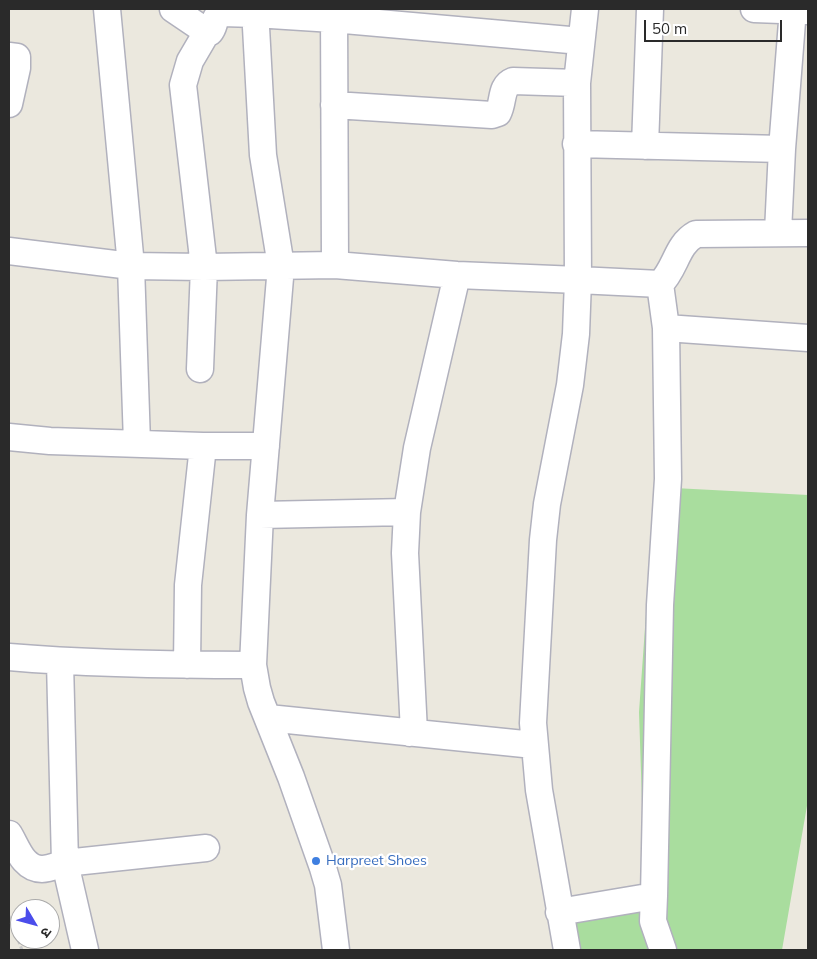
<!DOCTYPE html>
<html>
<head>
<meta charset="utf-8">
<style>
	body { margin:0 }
	#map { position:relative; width:817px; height:959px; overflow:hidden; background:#ebe8de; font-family:Mulish,"Noto Sans Devanagari",sans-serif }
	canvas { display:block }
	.frame { position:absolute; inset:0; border:10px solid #2a2a2a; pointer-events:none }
	.north { position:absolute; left:10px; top:899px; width:50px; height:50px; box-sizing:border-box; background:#fff; border:1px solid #aaa; border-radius:50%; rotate:127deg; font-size:14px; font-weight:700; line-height:20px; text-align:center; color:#2a2a2a }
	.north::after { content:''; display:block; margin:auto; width:18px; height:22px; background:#4b4deb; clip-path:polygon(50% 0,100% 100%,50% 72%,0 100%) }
	.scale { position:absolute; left:644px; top:20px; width:138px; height:22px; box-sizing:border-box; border:2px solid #2a2a2a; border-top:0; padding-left:6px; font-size:15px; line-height:18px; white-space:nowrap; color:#2a2a2a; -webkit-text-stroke:4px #fff; paint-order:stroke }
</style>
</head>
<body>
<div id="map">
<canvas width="817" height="959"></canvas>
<div class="frame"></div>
<div class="north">उ</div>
<div class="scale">50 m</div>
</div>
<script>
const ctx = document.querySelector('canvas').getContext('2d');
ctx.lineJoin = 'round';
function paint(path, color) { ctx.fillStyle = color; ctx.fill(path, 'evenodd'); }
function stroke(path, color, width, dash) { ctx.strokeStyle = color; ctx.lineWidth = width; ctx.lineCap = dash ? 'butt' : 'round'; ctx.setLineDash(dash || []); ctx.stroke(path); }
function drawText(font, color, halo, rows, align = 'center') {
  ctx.font = font + ' Mulish,sans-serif'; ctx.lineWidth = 4.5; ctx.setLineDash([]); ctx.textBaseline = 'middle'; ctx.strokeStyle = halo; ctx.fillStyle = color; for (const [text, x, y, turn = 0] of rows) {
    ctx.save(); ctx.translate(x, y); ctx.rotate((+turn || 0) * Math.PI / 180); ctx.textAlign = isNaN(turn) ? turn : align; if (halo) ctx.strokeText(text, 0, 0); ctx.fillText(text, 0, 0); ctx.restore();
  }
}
paint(new Path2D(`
	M655,487l153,8v305l-26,150h-201l-8,-39 72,-17 -6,-182z`), '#a9dd9e');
const minor = new Path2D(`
	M107,9l24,257 6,177
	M173,9l34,23h3c6,-7 2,-14 12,-19l33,1 78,5 248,22
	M255,9l8,146 18,111 -21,249 -7,150 4,23 4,14 30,75 32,91 5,17 8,65
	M334,9l1,256
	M585,9l-8,74 1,197 82,4c16,-15 16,-39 36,-50l112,-1
	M754,9l54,2
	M9,56l8,1v11l-8,36
	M334,105l158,10 6,-2c6,-11 2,-27 15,-32l64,2
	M576,144l206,5
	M645,146l5,-137
	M778,232l4,-83 11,-140
	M9,251l122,15 73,1 131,-2 122,10 121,5 -2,54 -6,51 -23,119 -4,36 -10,183 6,67 28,160
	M666,328l142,10
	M200,369l4,-102 -21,-182 7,-24 17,-29
	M9,437l41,4 153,5h63
	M260,515l147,-3
	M9,657c81,7 163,8 244,8
	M60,662l5,201 141,-15
	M187,665l1,-80 15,-139
	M268,718l266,27
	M410,733l4,-1 -9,-179 2,-41 10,-64 40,-173
	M9,834c8,13 14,35 33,35 7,0 16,-4 23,-6l20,87
	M654,896l-1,25 10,29
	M559,912l95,-16 6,-291 8,-126 -2,-151 -6,-44`);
stroke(minor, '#b1b1bd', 29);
stroke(new Path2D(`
	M9,916l13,34`), '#c8c8c8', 3, [4, 2.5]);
stroke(minor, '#fff', 26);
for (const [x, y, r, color] of [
	[316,861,5,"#3f7fe0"]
]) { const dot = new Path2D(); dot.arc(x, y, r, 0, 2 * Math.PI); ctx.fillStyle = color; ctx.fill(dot); stroke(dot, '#fff', 2); }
drawText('14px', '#366cbe', '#fff', [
	["Harpreet Shoes",326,861]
], 'left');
</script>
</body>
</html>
